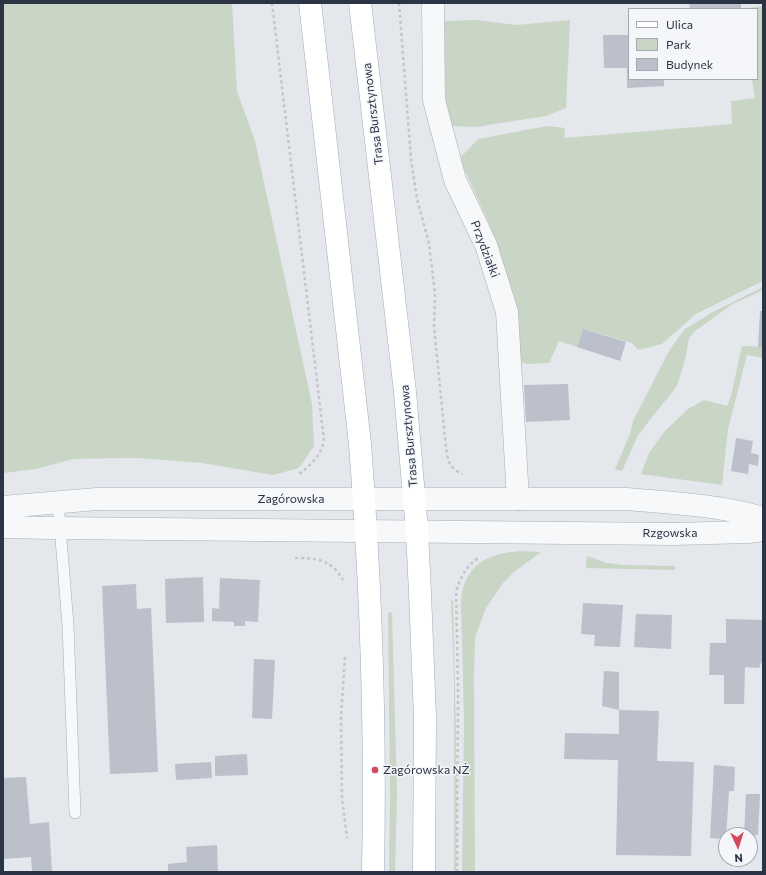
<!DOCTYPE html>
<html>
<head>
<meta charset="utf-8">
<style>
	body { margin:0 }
	#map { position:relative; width:766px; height:875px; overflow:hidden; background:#e4e7ec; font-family:Commissioner,sans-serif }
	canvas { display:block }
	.frame { position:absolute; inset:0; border:4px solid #2b3445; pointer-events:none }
	.legend { position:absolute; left:628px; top:8px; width:130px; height:72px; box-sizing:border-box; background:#f4f6f9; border:1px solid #a4a8b1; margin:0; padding:5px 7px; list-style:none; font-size:12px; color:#2b3445 }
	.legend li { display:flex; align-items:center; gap:8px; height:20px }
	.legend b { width:20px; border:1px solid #a4a8b1 }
	.north { position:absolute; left:718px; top:827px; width:40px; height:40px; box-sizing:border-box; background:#f4f6f9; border:1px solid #a4a8b1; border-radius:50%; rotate:176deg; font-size:11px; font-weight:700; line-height:16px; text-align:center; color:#2b3445 }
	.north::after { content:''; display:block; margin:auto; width:14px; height:18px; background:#d1495b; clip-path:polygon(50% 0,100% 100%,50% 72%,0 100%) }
</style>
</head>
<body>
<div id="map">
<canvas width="766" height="875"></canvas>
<div class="frame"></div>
<ul class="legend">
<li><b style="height:5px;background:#fff"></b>Ulica</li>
<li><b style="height:11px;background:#c9d6c5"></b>Park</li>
<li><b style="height:11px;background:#bbc0ca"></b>Budynek</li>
</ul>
<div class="north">N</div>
</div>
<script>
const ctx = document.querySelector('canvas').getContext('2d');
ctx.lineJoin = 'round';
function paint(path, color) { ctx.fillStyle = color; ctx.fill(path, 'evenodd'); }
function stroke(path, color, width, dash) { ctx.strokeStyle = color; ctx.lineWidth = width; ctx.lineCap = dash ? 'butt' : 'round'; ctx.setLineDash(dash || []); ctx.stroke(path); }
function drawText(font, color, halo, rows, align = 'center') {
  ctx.font = font + ' Commissioner,sans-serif'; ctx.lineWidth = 3; ctx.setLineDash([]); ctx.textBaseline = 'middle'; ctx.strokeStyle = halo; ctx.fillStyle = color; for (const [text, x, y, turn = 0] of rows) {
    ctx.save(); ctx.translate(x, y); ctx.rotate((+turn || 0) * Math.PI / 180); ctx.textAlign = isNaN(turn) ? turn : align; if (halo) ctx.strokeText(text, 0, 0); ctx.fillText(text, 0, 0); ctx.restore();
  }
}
paint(new Path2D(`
	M3,3h229l5,88 18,50 57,263 2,42 -15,22 -26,7 -71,-12 -64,-5h-18l-47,1 -37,10 -33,4z
	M763,6v275l-67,33 -34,30 -24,6 -6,-7 -49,-14 -6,18 -18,-6 -10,22 -22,1 -9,-3 -3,-63 -26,-75 -28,-61v-5l17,-18 69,-13 18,2 -1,10 168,-14 -1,-23 24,-3 -3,-19h5v-70h-16z
	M475,20l42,5 53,-5 -4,88 -20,8 -71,11 -22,-1 -7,-17 -2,-88z
	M763,287v3l-32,15 -36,26 -6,7 -4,22 -8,26 -39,49 -16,36 -7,-2 15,-35 3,-13 37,-72 15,-20 26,-16z
	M742,346l21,1v11l-16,-3 -19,74 -6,56 -81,-11 8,-21 15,-21 24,-23 16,-9 23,6 4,-10z
	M520,551l21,1 -27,20 -11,11 -17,25 -11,29 -1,41 1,194h-13l2,-151 -3,-119c3,-37 25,-48 59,-51z
	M587,556l20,7 17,2 51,1v4l-89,-2z
	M451,600l2,1c2,90 5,181 3,271h-2v-193z
	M392,612l5,181 -2,79h-6l1,-80 -2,-179z`), '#c9d6c5');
paint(new Path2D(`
	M689,3h52v6h-51z
	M603,35h26v44h35v7l-37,2v-20h-23z
	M760,311h3v36h-5z
	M583,329l43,13 -6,19 -43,-14z
	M568,384l2,36 -44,2 -2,-37z
	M736,438l17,3 -2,12 8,2 -1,11 -9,-2 -1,10 -17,-3z
	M203,577l1,45 -38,1 -1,-44z
	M220,578l40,2 -2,42 -13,-1v5h-11v-4l-22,-1v-13l7,1z
	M136,584l1,25 14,-1 7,164 -48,2 -8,-188z
	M583,603l40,2 -3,42 -26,-1 1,-11 -14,-1z
	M636,614l36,1 -1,34 -37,-2z
	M726,619l37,1v39l-4,9 -14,-1 -1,37h-20v-29h-15l1,-32h16z
	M254,659l21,1 -3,59 -20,-1z
	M604,671l15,1v38l40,1 -2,50 37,1 -3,94 -75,-1 2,-95 -54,-1 1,-26 54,1v-24l-17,-4z
	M247,754l1,21 -33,1v-20z
	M211,762l1,16 -36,2 -1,-16z
	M714,765l21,2 -1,24h-5l-3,48 -16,-1z
	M26,777l4,47 19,-2 3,50h-20l-1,-15 -28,2v-81z
	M746,794h14l-2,41h-14z
	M217,845l1,27h-50v-8l19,-2 -1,-15z`), '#bbc0ca');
const service = new Path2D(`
	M58,502l10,123 7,188`);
const minor = new Path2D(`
	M433,3l1,97 21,80 31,65 21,67 11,187`);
const tertiary = new Path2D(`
	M3,507l94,-8h529c46,4 93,6 137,19
	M3,527l47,1 624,6 74,-2 15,-2`);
const primary = new Path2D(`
	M310,3l50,441c11,143 16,285 13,428
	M360,3l45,389 12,139 3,62 5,124 -1,155`);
stroke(service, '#a9aeb7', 12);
stroke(minor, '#a9aeb7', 23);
stroke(tertiary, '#a9aeb7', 23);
stroke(primary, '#a3abb8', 23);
stroke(new Path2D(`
	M272,3l52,437c-2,14 -14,26 -25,34
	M399,3l12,156 6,40 12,44 6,51 -1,32 12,122c2,14 3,19 16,26
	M295,558c21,0 36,1 48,22
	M345,657l-4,60 1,81 5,40
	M457,872l1,-185 -2,-96c5,-15 10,-24 23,-34`), '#c2c5cb', 2.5, [3, 3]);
stroke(service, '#f7f8fa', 11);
stroke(minor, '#f7f8fa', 22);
stroke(tertiary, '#f7f8fa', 22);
stroke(primary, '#fff', 22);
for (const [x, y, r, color] of [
	[375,770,4,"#d1495b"]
]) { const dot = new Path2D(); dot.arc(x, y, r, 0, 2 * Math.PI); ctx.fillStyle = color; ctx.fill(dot); stroke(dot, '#f4f6f9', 1.5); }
drawText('12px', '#2b3445', '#f4f6f9', [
	["Trasa Bursztynowa",373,114,-97],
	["Przydziałki",485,249,69],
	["Trasa Bursztynowa",409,436,-95],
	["Zagórowska",291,499],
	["Rzgowska",670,533]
]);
drawText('12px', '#2b3445', '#f4f6f9', [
	["Zagórowska NŻ",383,770]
], 'left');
</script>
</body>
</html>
